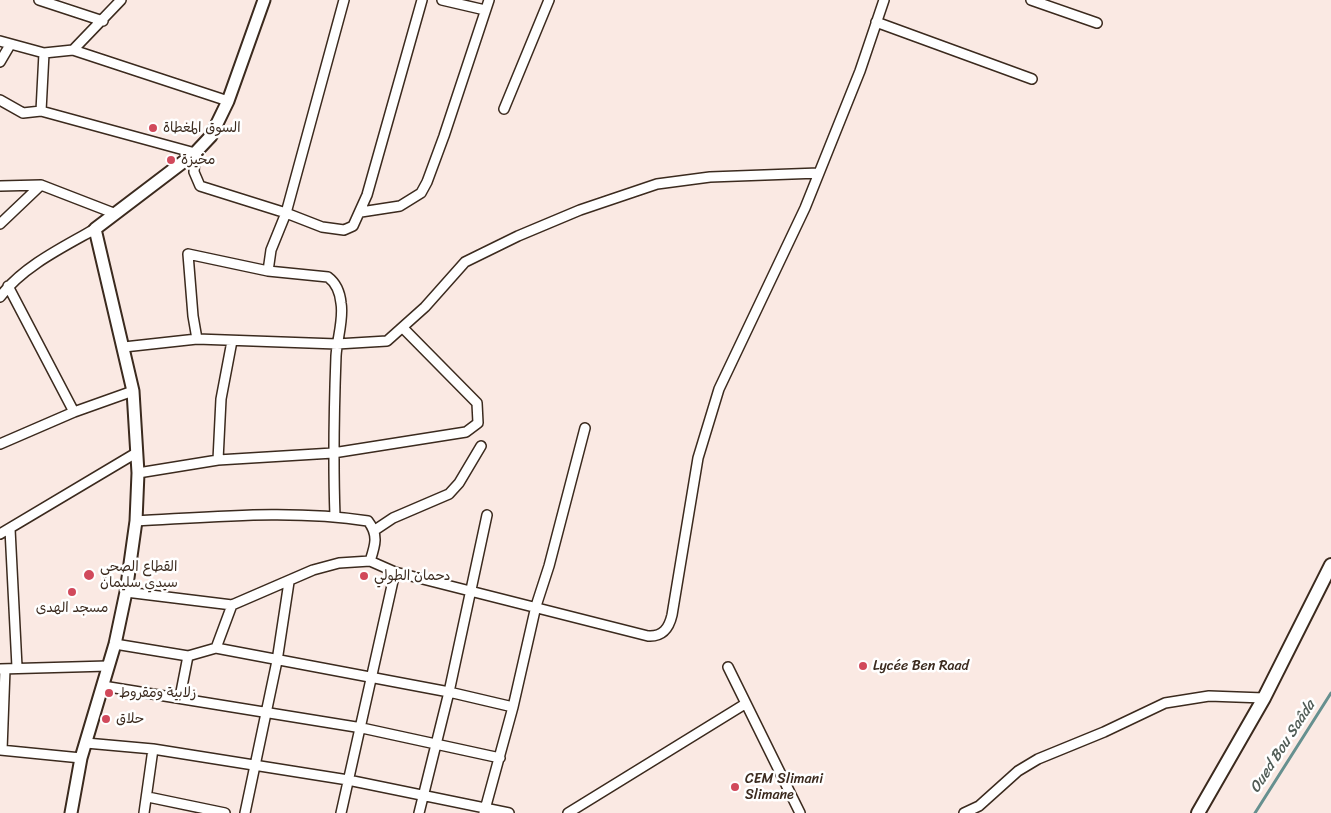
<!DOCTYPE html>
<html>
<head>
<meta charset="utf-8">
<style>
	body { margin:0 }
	canvas { display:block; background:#fae9e3 }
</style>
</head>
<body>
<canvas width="1331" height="813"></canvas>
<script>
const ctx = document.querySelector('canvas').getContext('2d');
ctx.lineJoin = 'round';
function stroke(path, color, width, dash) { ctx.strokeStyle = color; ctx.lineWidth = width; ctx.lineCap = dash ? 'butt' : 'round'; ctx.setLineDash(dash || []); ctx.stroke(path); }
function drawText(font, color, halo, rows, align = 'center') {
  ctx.font = font + ' Sriracha,"Playpen Sans Arabic",sans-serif'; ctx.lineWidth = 5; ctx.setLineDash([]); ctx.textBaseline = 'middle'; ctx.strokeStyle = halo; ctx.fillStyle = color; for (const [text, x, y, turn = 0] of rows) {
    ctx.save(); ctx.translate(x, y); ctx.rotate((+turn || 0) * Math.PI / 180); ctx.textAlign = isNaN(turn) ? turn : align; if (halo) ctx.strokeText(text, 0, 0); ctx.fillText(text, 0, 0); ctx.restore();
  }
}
stroke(new Path2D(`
	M1255,813l76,-120`), '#66908f', 3);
const minor = new Path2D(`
	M39,0l64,21
	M442,0l43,10
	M1031,0l66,23
	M876,22l156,57
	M0,41l44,12 29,-3 155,51
	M73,50l48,-50
	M0,62l10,-17
	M0,100l23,13 18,-2 154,42 -1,19 6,14 86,27 36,14 22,3 9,-4 14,-31 55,-195
	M504,109l45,-109
	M41,111l3,-58
	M0,186l41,-1 75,29
	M361,212l39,-6 21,-13 6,-11 17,-46 45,-136
	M0,224l41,-39
	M268,271l3,-21 15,-37 58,-213
	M8,286l66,126
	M0,297c22,-30 63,-50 95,-68
	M197,339l-4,-23 -5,-62 80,17 60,6c8,6 12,16 13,26 3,16 -4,36 -5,53 -2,54 -3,106 -1,160
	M124,347l73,-8 140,5 50,-3 38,-34 40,-45 53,-26 62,-26 77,-26 53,-7 109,-4
	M0,444l74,-32 59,-21
	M218,460l3,-61 11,-58
	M138,473l80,-13 115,-7 133,-21 12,-9 -1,-20 -74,-75
	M136,521c77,-4 156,-12 232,0 11,14 7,25 2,40
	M10,529l7,138
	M375,530l18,-12 56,-24 10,-11 22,-37
	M0,534l136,-81
	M126,592l106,13 81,-35 26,-7 31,-2 25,11 253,64c15,1 21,-8 24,-21l26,-157 21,-69 86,-181 55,-137 24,-71
	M115,644l73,12 28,-8 233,44 64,15
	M216,648l16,-43
	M728,667l72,146
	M0,669l108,-3
	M103,686l259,42 138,30
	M180,697l8,-41
	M86,743l67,6 195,31 161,33
	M0,750l81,8
	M2,750l3,-81
	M148,797l77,16
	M144,813l9,-64
	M245,813l32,-152 12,-79
	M341,813l54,-241
	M419,813l30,-121 38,-177
	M484,813l29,-106 23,-101 13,-40 36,-138
	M568,813l177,-109
	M964,813l15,-7 39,-35 20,-12 66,-27 61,-29 44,-7 55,2`);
const tertiary = new Path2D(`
	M71,813l10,-55 34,-114 11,-52 10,-71 2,-48 -5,-82 -38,-162 100,-76 16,-17 17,-35 36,-101`);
const secondary = new Path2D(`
	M1198,813l66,-115 67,-133`);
stroke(minor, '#3b2a1e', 12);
stroke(tertiary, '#3b2a1e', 15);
stroke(secondary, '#3b2a1e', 16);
stroke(minor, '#fff', 9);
stroke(tertiary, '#fff', 11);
stroke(secondary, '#fff', 12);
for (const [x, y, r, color] of [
	[153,128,5,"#d1495b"],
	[171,160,5,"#d1495b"],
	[89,575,6,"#d1495b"],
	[364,576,5,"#d1495b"],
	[72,592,5,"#d1495b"],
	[863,666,5,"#d1495b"],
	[109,693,5,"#d1495b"],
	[106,719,5,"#d1495b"],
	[735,787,5,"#d1495b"]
]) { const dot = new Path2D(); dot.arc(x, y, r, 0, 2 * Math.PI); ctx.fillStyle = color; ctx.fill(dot); stroke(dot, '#fff', 2); }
drawText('14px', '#3b2a1e', '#fff', [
	["السوق المغطاة",163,128],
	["مخيزة",181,160],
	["القطاع الصحي",100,567],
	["سيدي سليمان",100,583],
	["دحمان الطولي",374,576],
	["مسجد الهدى",72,608,"center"],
	["Lycée Ben Raad",873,666],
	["زلابية ومقروط",119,693],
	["حلاق",116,719],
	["CEM Slimani",745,779],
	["Slimane",745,795]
], 'left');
drawText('italic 15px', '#515d57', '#fff', [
	["Oued Bou Saâda",1283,747,-57]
]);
</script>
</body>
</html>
